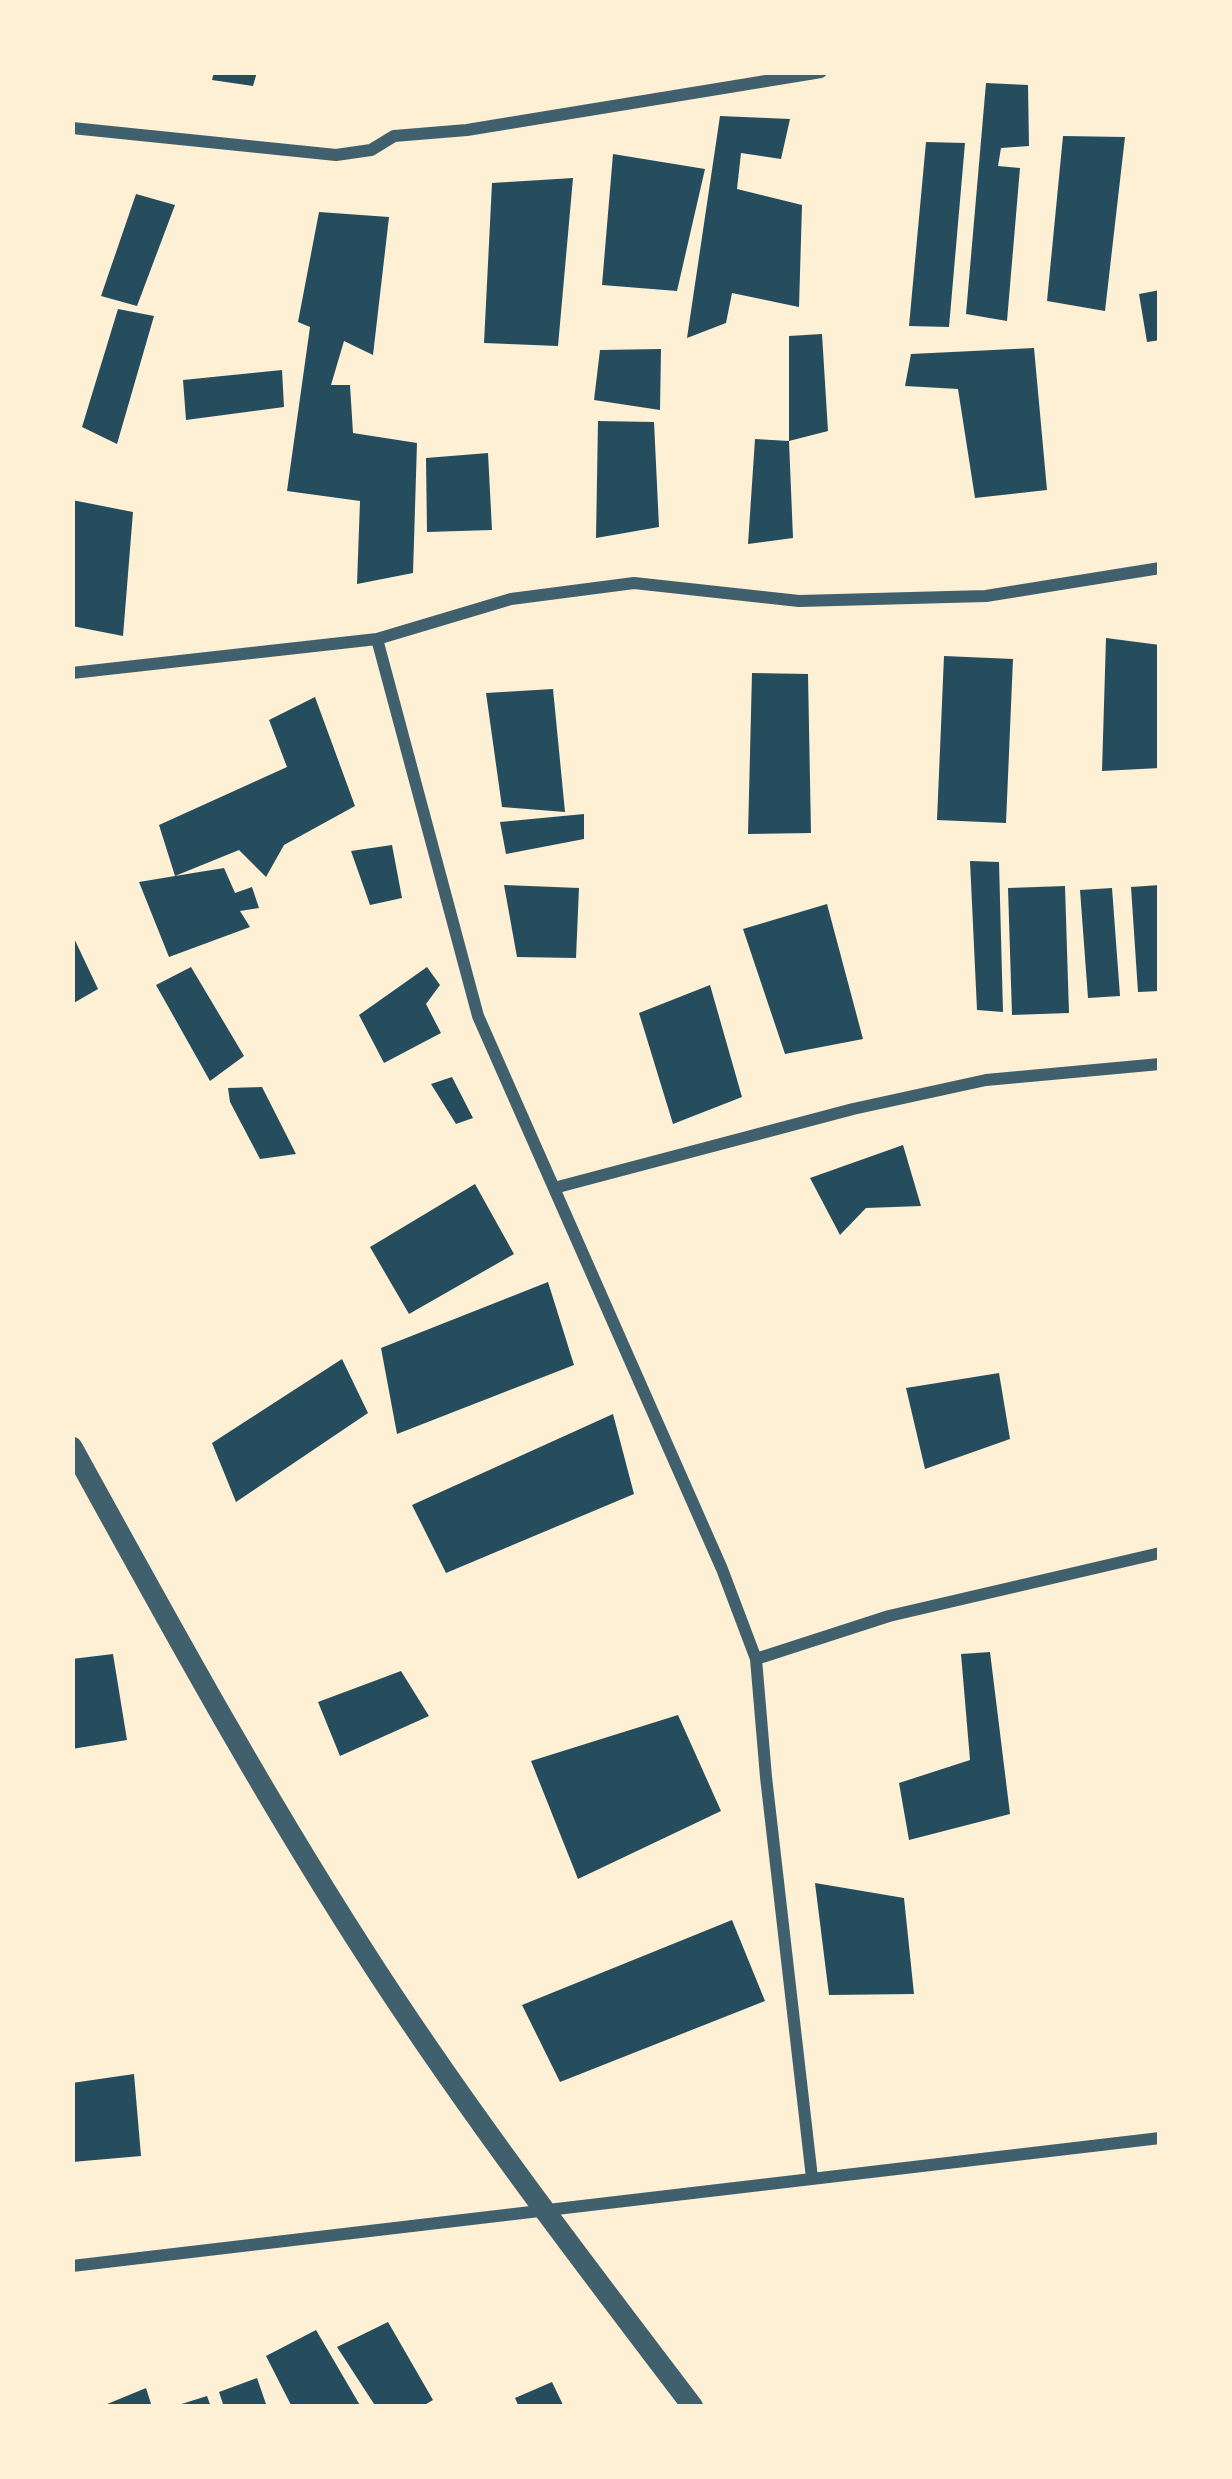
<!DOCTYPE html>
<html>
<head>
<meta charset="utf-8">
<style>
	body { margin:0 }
	#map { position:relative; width:1232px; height:2479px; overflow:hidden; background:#fdf0d5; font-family:Signika,sans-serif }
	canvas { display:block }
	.frame { position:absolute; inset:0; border:75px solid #fdf0d5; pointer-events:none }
</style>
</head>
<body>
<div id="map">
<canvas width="1232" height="2479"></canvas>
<div class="frame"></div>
</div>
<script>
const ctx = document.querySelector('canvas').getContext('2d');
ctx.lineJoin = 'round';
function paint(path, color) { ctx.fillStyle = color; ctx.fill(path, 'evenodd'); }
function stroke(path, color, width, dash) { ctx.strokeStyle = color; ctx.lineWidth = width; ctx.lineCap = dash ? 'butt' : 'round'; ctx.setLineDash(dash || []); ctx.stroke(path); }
paint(new Path2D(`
	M214,72h43l-4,14 -41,-6z
	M986,83l42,2 1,61 -28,2 -3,18 22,2 -13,153 -41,-7z
	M720,116l70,3 -9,40 -40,-6 -4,36 65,16 -3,102 -67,-14 -6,30 -39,15z
	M1063,136l62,1 -20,174 -58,-10z
	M926,142l39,1 -16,184 -40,-1z
	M613,154l92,15 -28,122 -75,-6z
	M573,178l-15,168 -74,-3 8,-160z
	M136,194l39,11 -38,101 -36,-10z
	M319,212l70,5 -16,138 -29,-14 -13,44h19l3,48 64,10 -4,130 -56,11 3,-83 -73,-10 23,-164 -12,-5z
	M1160,290v50l-13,2 -8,-48z
	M118,309l36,7 -37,128 -35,-17z
	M822,334l6,97 -39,10v-105z
	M1034,348l13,142 -72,8 -17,-109 -53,-3 6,-32z
	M661,349l-1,61 -66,-10 6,-50z
	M282,370l2,37 -98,13 -3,-40z
	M598,421l56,1 5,105 -63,11z
	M755,439l34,2 4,97 -45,6z
	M488,453l4,77 -65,2 -1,-74z
	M72,500l61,12 -10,124 -51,-10z
	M1106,638l54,7v123l-58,3z
	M944,656l69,3 -7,164 -69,-3z
	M752,673l56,1 3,159 -63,1z
	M553,689l12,123 -63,-5 -16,-114z
	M315,697l40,109 -71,39 -18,32 -27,-27 -64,26 49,-8 11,25 17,-6 7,21 -19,3 10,16 -81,30 -30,-75 36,-6 -16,-51 128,-58 -18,-47z
	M584,814v25l-78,15 -6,-32z
	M392,845l10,53 -32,7 -19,-54z
	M970,861l29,1 4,150 -26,-2z
	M504,885l75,3 -3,70 -59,-1z
	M1160,885v106l-22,1 -7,-105z
	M1065,886l4,127 -57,2 -4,-127z
	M1112,888l8,108 -32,2 -8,-108z
	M827,904l36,135 -78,15 -42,-125z
	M72,934l26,55 -26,15z
	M191,967l53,89 -34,25 -54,-96z
	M427,967l13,18 -14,19 15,29 -57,30 -25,-48z
	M710,985l32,112 -69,27 -34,-111z
	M452,1077l21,41 -17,6 -25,-40z
	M262,1087l34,67 -36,5 -30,-57 -2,-14z
	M903,1145l18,61 -55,2 -26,27 -30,-57z
	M475,1184l39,70 -105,60 -39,-67z
	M548,1282l26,83 -177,69 -16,-86z
	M342,1359l26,54 -132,89 -24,-59z
	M999,1373l11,66 -85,30 -19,-81z
	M613,1414l21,80 -188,79 -34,-68z
	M990,1652l20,162 -101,26 -10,-57 71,-23 -9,-106z
	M113,1654l14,86 -55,9v-90z
	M401,1671l28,45 -89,40 -22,-54z
	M678,1715l43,96 -143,68 -47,-118z
	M815,1883l89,15 10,96 -85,1z
	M732,1920l33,81 -205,81 -38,-77z
	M134,2074l7,82 -69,6v-79z
	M388,2322l45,78 -12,7h-45l-39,-60z
	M316,2330l45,77h-69l-26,-51z
	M257,2378l10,29h-43l-5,-15z
	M552,2382l12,25h-45l-4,-9z
	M146,2388l6,19h-52z
	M207,2396l4,11h-35l-1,-1z`), '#264d5e');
stroke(new Path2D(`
	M72,128l264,27 35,-5 23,-14 73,-6 354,-58
	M377,639l101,377 244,553 34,90 10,118 46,401
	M72,673l305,-34 134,-40 123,-16 165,18 187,-5 174,-28
	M554,1188l299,-79 133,-29 174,-16
	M756,1659l133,-43 271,-63
	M72,2266l1088,-128`), '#3f606c', 12);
stroke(new Path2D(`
	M72,1447c98,178 195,356 306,526 98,150 207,292 315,434`), '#3f606c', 21);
</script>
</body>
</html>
